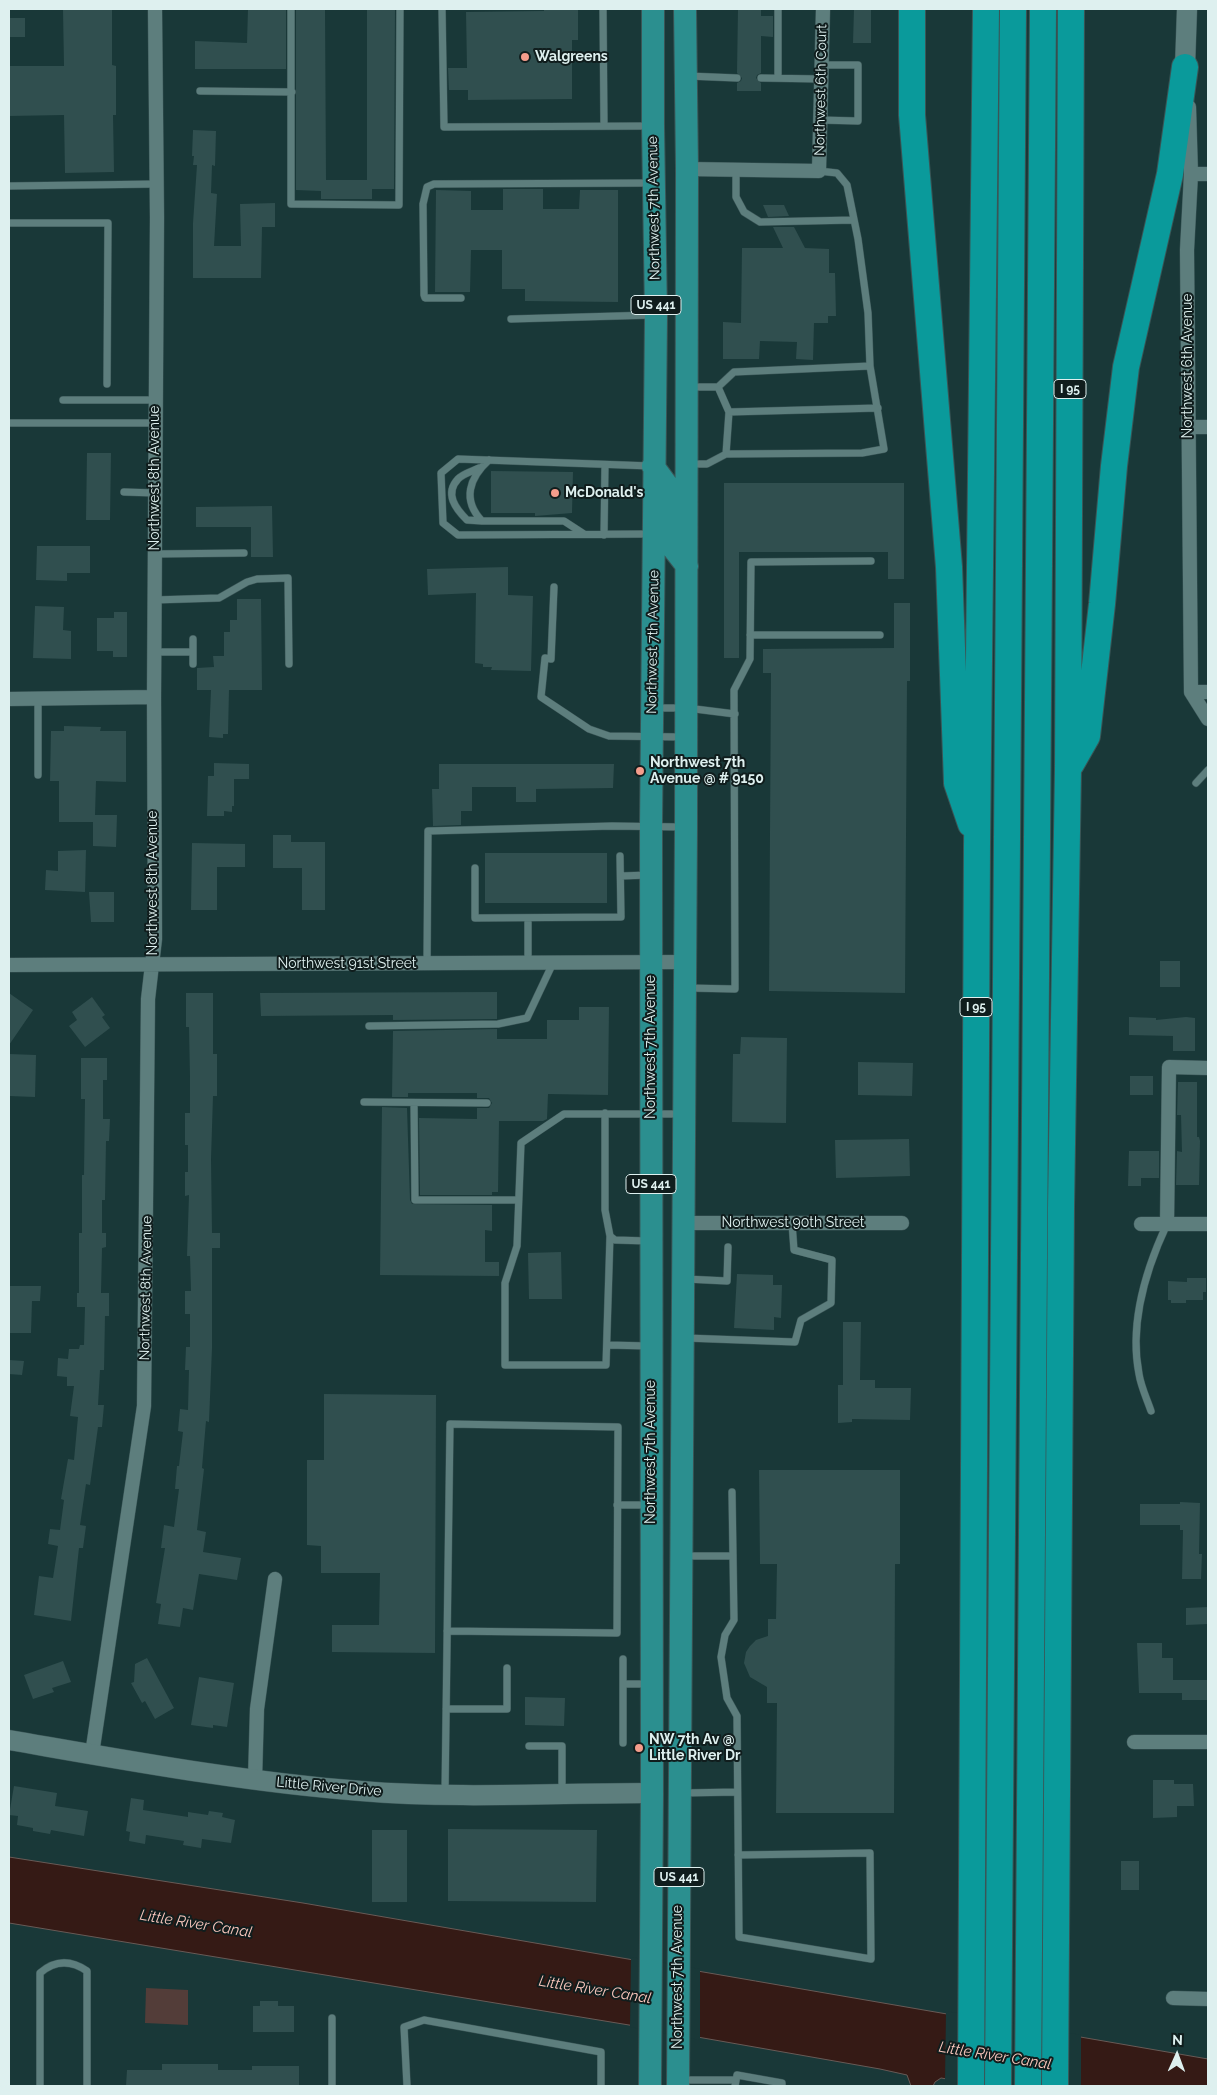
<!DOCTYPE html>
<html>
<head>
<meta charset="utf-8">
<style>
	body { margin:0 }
	#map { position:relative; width:1217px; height:2095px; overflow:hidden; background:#193838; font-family:Raleway,sans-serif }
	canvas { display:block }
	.frame { position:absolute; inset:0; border:10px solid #def0ef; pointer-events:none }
	.north { position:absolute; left:1152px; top:2030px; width:50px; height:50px; -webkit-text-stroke:4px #101d1d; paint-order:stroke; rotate:2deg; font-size:14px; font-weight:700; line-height:20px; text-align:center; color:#def0ef }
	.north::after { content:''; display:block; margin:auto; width:18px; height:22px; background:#def0ef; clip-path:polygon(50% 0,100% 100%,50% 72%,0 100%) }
</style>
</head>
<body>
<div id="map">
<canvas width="1217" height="2095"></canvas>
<div class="frame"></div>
<div class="north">N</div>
</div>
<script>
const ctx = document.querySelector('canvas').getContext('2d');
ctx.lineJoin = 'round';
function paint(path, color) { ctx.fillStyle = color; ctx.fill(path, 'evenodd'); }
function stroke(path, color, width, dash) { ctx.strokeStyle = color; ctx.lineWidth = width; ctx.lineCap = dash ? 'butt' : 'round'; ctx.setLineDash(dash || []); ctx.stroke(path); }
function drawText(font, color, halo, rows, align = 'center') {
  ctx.font = font + ' Raleway,sans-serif'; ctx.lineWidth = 4; ctx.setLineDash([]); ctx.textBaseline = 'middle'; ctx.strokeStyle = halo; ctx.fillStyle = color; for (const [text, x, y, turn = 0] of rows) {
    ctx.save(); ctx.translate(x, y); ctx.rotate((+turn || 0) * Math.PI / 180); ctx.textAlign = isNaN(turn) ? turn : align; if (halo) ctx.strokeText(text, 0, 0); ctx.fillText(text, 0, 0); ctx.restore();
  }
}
paint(new Path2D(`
	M146,1988l42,2v35l-43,-2z`), '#533d39');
const water = new Path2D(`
	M9,1857l294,46 905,156v27h-219l-48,-8 -6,4 -2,4h-22l-4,-11 -27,-6 -251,-44 -620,-102z`);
paint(water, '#351a15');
stroke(water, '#685a56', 1);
paint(new Path2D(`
	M631,1957l69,12v71l-70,-13z
	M946,2011l135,24v51h-107l-29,-5z`), '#193838');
paint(new Path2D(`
	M63,9h49v56l4,1v49h-3l1,57 -49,1 -1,-58 -55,1v-50h55z
	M248,9h38v60h-91v-28l52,2z
	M296,9h29l1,171h41v-171h28l-1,180h-22v10h-51v-8l-25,-1z
	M544,9h34v31h-6v59l-104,1v-10h-19l-1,-22h19l-1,-56 78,-1z
	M738,9h23v7h12v21l-12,-1v37l-4,2 -1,3 5,5v8h-24v-8l4,-2 1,-3 -5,-5z
	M854,9h17v34h-18z
	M9,18h16v19h-16z
	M193,130l23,1 -1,35 -3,-1 -1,28 6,1 -3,52h27l-1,-42 35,-1v24h-13l-1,51h-68v-55l4,-58h-4l1,-9h-2z
	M503,189h40v20h36l1,-19h38v112l-93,-1v-12h-23v-39h-31l-1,42h-35l1,-102 35,1v19h32z
	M763,205h21l5,11 -21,1z
	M773,227h21l11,21 24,1v24h6l1,43h-8v7h-14l-1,37 -17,-1 1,-17 -37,-1 -1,18h-36v-37l18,1 1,-75h41z
	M87,453h24l-1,67h-24z
	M491,471l82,1 -1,41 -37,3v-3h-44z
	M724,483h180v96h-16v-27h-149v106h-15z
	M272,506l1,51h-22v-30h-55v-20z
	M37,546h53v27h-23v8l-31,-1z
	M508,567v28l25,1 -2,75 -40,-1 1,-3h-9v-3l-8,-1 1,-70 -48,2 -1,-26z
	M237,599h24l1,91h-33l-1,44h-5v4l-14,-1 2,-47h-14v-22l17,-1 -1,-11h11v-24h6v-12h7z
	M894,603h16v78h-3l-2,312 -136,-2 2,-318h-8v-24l131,-1z
	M35,606l29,1 -1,23 8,1v28l-38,-1z
	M114,612h13v45h-14v-6h-16v-33h17z
	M64,726l37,1 -1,4h26v51l-30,-1 -1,34h22l-1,32 -23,-1v-24h-34v-41h-9l1,-50h13z
	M214,763l35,1v15h-15v27h-2v6l-8,-1v5h-17l1,-40h6z
	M439,764h175l-1,24 -77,1v13h-20v-15h-44v24h-11v14l-28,1 -1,-37h7z
	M273,835h18v7h34v68h-23v-42h-29z
	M192,843l53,1v23h-28v43h-26z
	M86,850l-1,42 -40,-2 1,-20 12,1v-20z
	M485,853h122v50h-122z
	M89,892h25v30h-23z
	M1160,961h20v26h-20z
	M497,992v27l-104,1v-5l-132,1 -1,-23z
	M9,993l24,17 -24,35z
	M186,993h27v61h4v42h-4l-2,63 1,74h8v15h-8v100l-3,74 -3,-1 -4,47 2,1 -7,61 9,2 -3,20 38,6 -4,22 -38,-6 -6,36 -10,-2 -3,19 -22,-3 3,-20 -5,-1 9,-55h-4l3,-23 10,2 5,-38h-4l2,-23h2l4,-34 -5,-1 2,-22 8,1 1,-40h-4l1,-23h4v-33h-5v-23h6l-1,-35h-3l2,-61 -4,1v-24h3v-27h-3v-32h5v-36l-1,-50h-3z
	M92,997l13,18 -3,2 8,11 -25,19 -16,-21 8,-6 -5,-8z
	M579,1007h30l-1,88 -60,-1 -1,25 -4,2h-44l-1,71h-6v3h-72l-1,-77 58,1v-11h12l3,-5 -3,-5h-12v-5h-69v4h-16l1,-66 104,-2v10h50v-19h32z
	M1129,1017l27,1v2l30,-3 9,1v33h-22v-15l-44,-1z
	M741,1037l46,1 -1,85 -54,-1 1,-68h7z
	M9,1054l27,1 -1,42 -26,-1z
	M81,1058h26v22h-4v39h7l-1,22h-3l-1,59h-3v33h4v14l-4,1 -1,45h8v23h-4l-1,54h-4l-2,35h6l-2,22h-4l-8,58 -4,-1 -6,41 6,1 -3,22h-4l-8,73 -37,-6 5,-39 14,2 5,-32 -10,-2 2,-15 10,1 4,-30 -3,-1 7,-40 6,1 4,-43 -8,-1 4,-30h-7v-9l-10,-1 1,-18 10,1 1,-10h10l1,-4h4l1,-38h-8v-14h2v-60h3v-58h2l1,-76h-4z
	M858,1062l55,1 -1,33 -54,-1z
	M1130,1076h23v19h-23z
	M1178,1082h19v55h2l1,4 -1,44h-23l1,-34 5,1 -1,-37h-4z
	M382,1107l25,1 3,92 2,4 80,1v26l-7,-1v32h14v14l-119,-1z
	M909,1139l1,37 -74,2 -1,-38z
	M1129,1151h30v27h-18v8h-13z
	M561,1252l1,47h-33l-1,-46z
	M737,1274l36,1v10h9l-1,33 -7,-1v13l-40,-2z
	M1187,1278h19v14h-3v8h-17v3h-15v-3h-3v-19l19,1z
	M9,1286h32l-1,15h-8l-1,32h-22z
	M843,1322h18l-1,58h15v8h36l-1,32 -58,-1v3l-14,1v-38h5z
	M9,1360l15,1 -2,14 -13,-1z
	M324,1394l112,1 -1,258 -103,-1v-27h47l1,-52h-59v-27l-14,-1v-85h17z
	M759,1470h141v94h-5l-1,249h-118l1,-110h-10v-16l-17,-10 -6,-14 2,-11 4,-6 6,-6 12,-4v-17h8l1,-55h-17z
	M1180,1502l20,1 -1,51h3l-1,25h-19l1,-49h-3v-5h-40v-21h40z
	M1208,1607v17l-22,1v-17z
	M1137,1643h25v15h11v22h35v20h-26v-7h-43z
	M147,1658l27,50 -19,11 -10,-18 -3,2 -11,-20 3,-1 1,-18z
	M63,1661l8,21 -19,6 2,4 -21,7 -9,-24z
	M199,1677l35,6 -7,44 -14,-2v3l-22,-3z
	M525,1697l40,1 -1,28 -39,-1z
	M1153,1780h21v4h19l1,22h-17v11l-24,1z
	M14,1786l43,7 -2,13 33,5 -4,25 -33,-6 -1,4 -17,-3v-3l-16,-3 1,-9 -9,-1z
	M131,1798l13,2 -1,10 45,7v-5l20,3 1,-4 14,2 -1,4 13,3 -4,23 -29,-4 -1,9 -18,-3 1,-4 -38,-6 -1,9 -16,-3 1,-9 -4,-1z
	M448,1829l149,1 -1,72 -148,-1z
	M372,1830h35v72h-35z
	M1121,1861h18v29h-18z
	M260,2001h18v5h16v26h-41v-26h7z
	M162,2064h56v6h34v-4h47v20h-173l1,-16h35z`), '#304f4f');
const lane = new Path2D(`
	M291,9v195l108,1 1,-196
	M442,9l2,118 206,-1
	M603,9l1,116
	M778,9v69
	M688,76l49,2
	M761,78l60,1
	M200,91l92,1
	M820,120l38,1v-56h-37
	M736,169v28l8,15 16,10 94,-2
	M9,186l148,-2
	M9,223h99l-1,161
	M461,298h-36l-1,-3 -1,-91 4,-17 7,-3 218,-1
	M511,319l142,-4
	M689,387h29l16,-15 136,-6
	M718,387l11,25 -3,42
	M63,400h93
	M729,412l149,-4
	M9,423h147
	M489,460c-20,18 -27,40 -7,61h82l20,13
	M690,464h17l19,-10 136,-1 22,-4 -14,-83 -2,-53 -10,-74 -11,-54 -10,-12 -18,-2
	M479,468c-6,3 -17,6 -21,11 -14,15 -2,30 9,41l15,1
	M124,492l31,1
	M650,534l-192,1 -15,-12 -2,-50 17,-14 193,7
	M604,535l1,-70
	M155,554l89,-1
	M554,587l-3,72 -6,-1 -4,39 48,32 20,7 73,1
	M154,600l65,-2 28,-16 10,-3 31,-1 1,86
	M750,635h130
	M193,639v25
	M154,652h39
	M38,699v76
	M655,708h32l48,6
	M1196,783l12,-13
	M475,868v50l146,-1 -1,-61
	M621,876l27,-1
	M528,963v-45
	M427,964l1,-133 184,-5 70,1
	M688,988l47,1 -1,-299 16,-31 1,-97 120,-1
	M369,1026l129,-2 29,-6 26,-55
	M364,1102l123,1
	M414,1103l1,97h103
	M605,1113v97l5,26 5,4 33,1
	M610,1236l-4,129h-101v-82l12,-37 4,-103 43,-29h118
	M686,1279l41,2 1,-34
	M686,1338l109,4 6,-22 30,-17 1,-43 -38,-10 -2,-27
	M607,1345l42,1
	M1151,1411c-4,-12 -10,-24 -12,-37 -10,-51 6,-103 28,-150
	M732,1492l2,128 -9,15 -4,22 6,41 10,18 2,221 132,22 -1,-106 -132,2
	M617,1505h33
	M683,1556h50
	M623,1684h27
	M446,1709h61v-41
	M623,1743v-84
	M529,1746h33v47
	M445,1793l5,-369 168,3 -1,206 -170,-2
	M683,1793l54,-1
	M332,2018v68
	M682,2080h54
	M40,2086v-113c15,-13 31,-13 47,-2v115
	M407,2086l-3,-59 20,-7 177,32v34
	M735,2086l2,-11 45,8v3`);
const street = new Path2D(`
	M1189,107l2,67 -4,76 4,442 17,27
	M687,169l132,2 4,-162
	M1191,174h17
	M1189,427h19
	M1191,692h17
	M9,699l145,-2
	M9,965l677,-3
	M684,1223h218
	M1141,1224h67
	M1167,1224l2,-157 39,1
	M1134,1742h74
	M92,1754l52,-348 4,-407 7,-60 -1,-242 3,-479 -2,-209
	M255,1780l2,-71 18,-130
	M1173,1998l35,1`);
const secondary = new Path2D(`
	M1185,67l2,-58
	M9,1740c116,20 234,42 352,51 96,8 194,2 291,2`);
const primary = new Path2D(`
	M653,466l17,23 -1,54 18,23
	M650,2086l2,-293 -1,-967 5,-511 -3,-189v-117
	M678,2086l8,-1259 1,-658 -2,-160`);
const highway = new Path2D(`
	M912,9v106l37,452 8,216 14,41
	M1071,764l16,-28 15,-132 12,-138 12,-99 44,-193 15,-107
	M971,2086l6,-1241 9,-836
	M998,2086l15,-2077
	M1028,2086l15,-2077
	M1055,2086l6,-879 7,-438 3,-760`);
stroke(lane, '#3a5556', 8);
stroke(street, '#3a5556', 15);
stroke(secondary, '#3a5556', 21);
stroke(primary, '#3a5556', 24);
stroke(highway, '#3a5556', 28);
stroke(lane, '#5d7e7d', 7);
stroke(street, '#5d7e7d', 14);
stroke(secondary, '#5d7e7d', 20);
stroke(primary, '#2b8f8f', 22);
stroke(highway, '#0a9a9b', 26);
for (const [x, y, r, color] of [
	[525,57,5,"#f49d8c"],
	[555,493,5,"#f49d8c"],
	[640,771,5,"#f49d8c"],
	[639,1748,5,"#f49d8c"]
]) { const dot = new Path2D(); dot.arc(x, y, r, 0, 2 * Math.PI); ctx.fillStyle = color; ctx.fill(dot); stroke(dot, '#101d1d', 2); }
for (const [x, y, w] of [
	[656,305,50],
	[1070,389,32],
	[976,1007,32],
	[651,1184,50],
	[679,1877,50]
]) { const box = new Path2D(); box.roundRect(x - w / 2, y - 9.5, w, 19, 4); ctx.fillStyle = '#101d1d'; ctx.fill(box); stroke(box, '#def0ef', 1); }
drawText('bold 12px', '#def0ef', null, [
	["US 441",656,305],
	["I 95",1070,389],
	["I 95",976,1007],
	["US 441",651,1184],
	["US 441",679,1877]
]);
drawText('bold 14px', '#def0ef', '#101d1d', [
	["Walgreens",535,57],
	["McDonald's",565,493],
	["Northwest 7th",650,763],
	["Avenue @ # 9150",650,779],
	["NW 7th Av @",649,1740],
	["Little River Dr",649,1756]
], 'left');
drawText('14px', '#def0ef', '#101d1d', [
	["Northwest 6th Court",821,90,-89],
	["Northwest 7th Avenue",654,208,-91],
	["Northwest 6th Avenue",1188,366,-90],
	["Northwest 8th Avenue",155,478,-90],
	["Northwest 7th Avenue",653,642,-89],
	["Northwest 8th Avenue",153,883,-90],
	["Northwest 91st Street",347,964],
	["Northwest 7th Avenue",651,1047,-90],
	["Northwest 90th Street",793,1223],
	["Northwest 8th Avenue",146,1288,-89],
	["Northwest 7th Avenue",651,1452,-90],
	["Little River Drive",329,1787,5],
	["Northwest 7th Avenue",678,1977,-90]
]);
drawText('italic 15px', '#fac7bd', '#101d1d', [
	["Little River Canal",196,1924,9],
	["Little River Canal",595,1990,9],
	["Little River Canal",995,2056,9]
]);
</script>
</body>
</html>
